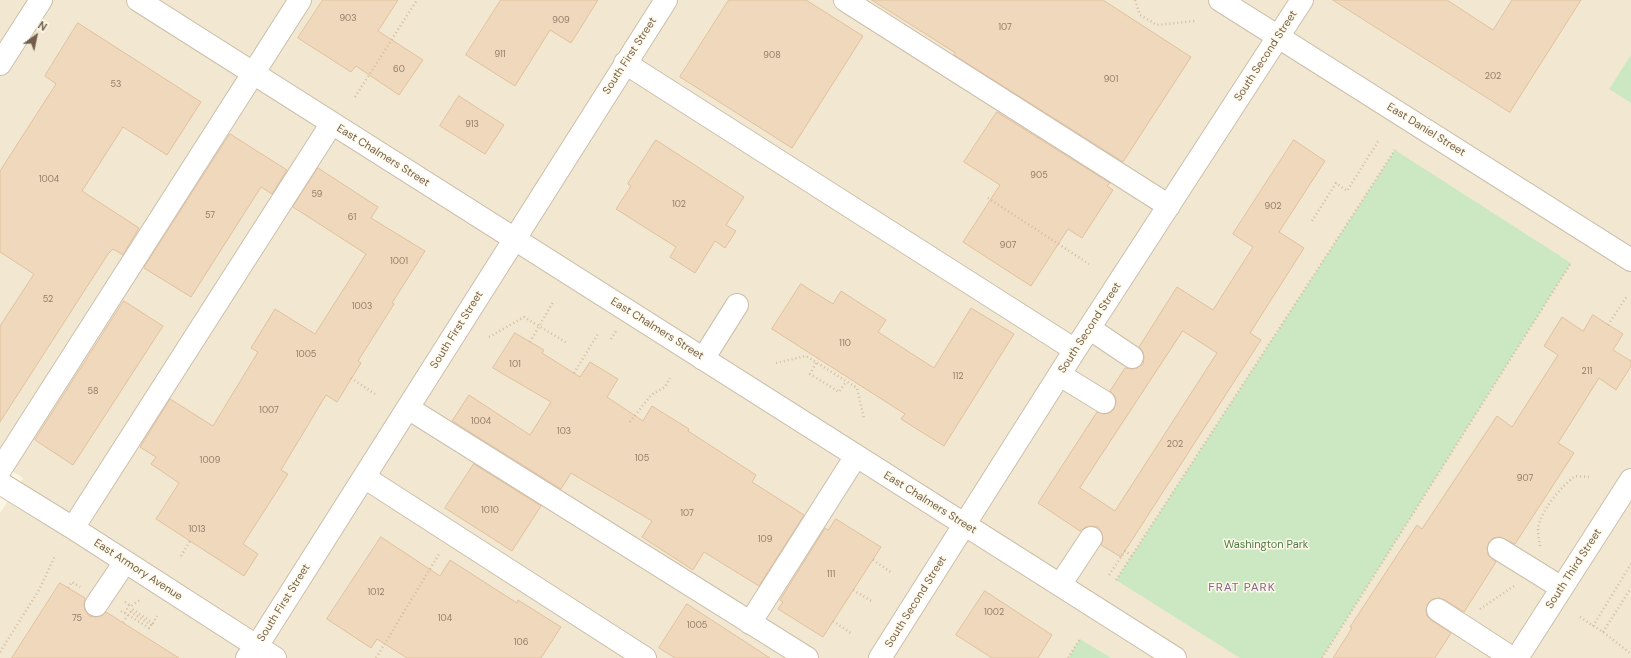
<!DOCTYPE html>
<html>
<head>
<meta charset="utf-8">
<style>
	body { margin:0 }
	#map { position:relative; width:1631px; height:658px; overflow:hidden; background:#fbf5e3; font-family:"DM Sans",sans-serif }
	canvas { display:block }
	.north { position:absolute; left:16px; top:16px; width:40px; height:40px; -webkit-text-stroke:3px #fef9e9; paint-order:stroke; rotate:33deg; font-size:11px; font-weight:700; line-height:16px; text-align:center; color:#725e4a }
	.north::after { content:''; display:block; margin:auto; width:14px; height:18px; background:#725e4a; clip-path:polygon(50% 0,100% 100%,50% 72%,0 100%) }
</style>
</head>
<body>
<div id="map">
<canvas width="1631" height="658"></canvas>
<div class="north">N</div>
</div>
<script>
const ctx = document.querySelector('canvas').getContext('2d');
ctx.lineJoin = 'round';
function paint(path, color) { ctx.fillStyle = color; ctx.fill(path, 'evenodd'); }
function stroke(path, color, width, dash) { ctx.strokeStyle = color; ctx.lineWidth = width; ctx.lineCap = dash ? 'butt' : 'round'; ctx.setLineDash(dash || []); ctx.stroke(path); }
function drawText(font, color, halo, rows, align = 'center') {
  ctx.font = font + ' "DM Sans",sans-serif'; ctx.lineWidth = 3; ctx.setLineDash([]); ctx.textBaseline = 'middle'; ctx.strokeStyle = halo; ctx.fillStyle = color; for (const [text, x, y, turn = 0] of rows) {
    ctx.save(); ctx.translate(x, y); ctx.rotate((+turn || 0) * Math.PI / 180); ctx.textAlign = isNaN(turn) ? turn : align; if (halo) ctx.strokeText(text, 0, 0); ctx.fillText(text, 0, 0); ctx.restore();
  }
}
paint(new Path2D(`
	M0,0h1631v658h-1631v-145l23,-35 -23,-15z`), '#f2e8d2');
paint(new Path2D(`
	M1631,55v48l-22,-14z
	M1395,150l176,113 -249,395h-82l-124,-78z
	M1080,639l31,19h-43z`), '#cce8c2');
const building = new Path2D(`
	M323,0h75l-20,31 45,29 -24,35 -43,-29 -5,6 -53,-34z
	M501,0h97l-27,43 -21,-13 -35,56 -49,-31z
	M729,0h77l57,36 -71,112 -112,-71z
	M872,0h231l88,57 -68,105 -169,-107 1,-2z
	M1333,0h114l46,30 19,-30h69l-71,112z
	M78,23l123,79 -34,53 -44,-28 -41,64 57,37 -16,27 -10,-6 -5,5 -108,168v-96l34,-52 -34,-22v-81l56,-87 -11,-8z
	M459,96l45,29 -19,29 -45,-28z
	M997,112l113,71 -3,3 6,4 -31,48 -14,-9 -37,57 -68,-44 37,-57 -36,-23z
	M230,134l57,36 -15,24 -11,-7 -70,110 -47,-29z
	M656,140l88,57 -18,28 10,6 -11,17 -10,-7 -20,32 -25,-16 6,-10 -60,-38 15,-23 -3,-2z
	M1294,140l31,21 -46,71 25,16 -54,85 11,7 -140,217 -20,-12 2,-6 -1,-6 -4,-6 -7,-1 -5,1 -6,4 -42,-28 59,-91 7,2 6,-1 4,-4 2,-7 -1,-6 -5,-5 15,-23 7,1 5,-1 6,-4 1,-7 -1,-5 -4,-5 38,-60 36,23 40,-63 -20,-13zM1183,331l34,22 -102,158 -35,-23z
	M318,168l60,39 -7,11 54,33 -33,52 2,1 -36,57 3,2 -24,39 -11,-7 -45,75 7,4 -45,70 15,10 -14,22 -88,-57 23,-36 -28,-19 5,-7 -16,-10 30,-48 43,27 45,-74 -7,-4 24,-39 40,25 51,-80 -73,-47z
	M801,284l32,20 8,-13 45,29 -8,12 56,36 37,-60 43,26 -70,112 -43,-27 4,-5 -133,-85z
	M124,301l39,25 -90,139 -38,-25z
	M1593,315l30,19 -10,16 18,11v5l-15,24 -17,-12 -41,65 16,10 -59,91 -15,-7 -7,1 -4,4 -2,6 1,7 8,7 -32,50 -19,-12 -6,-2 -6,1 -5,4 -2,7 1,6 4,4 20,13 -16,25h-102l19,-30 -2,-1 67,-102 5,4 75,-113 15,11 46,-72 -14,-9 18,-29 21,14z
	M515,333l29,17 -2,3 38,24 10,-15 28,17 -11,18 36,24 9,-15 37,23 -1,2 68,44 -4,7 52,33 -45,71 -55,-34 -11,18 -51,-33 10,-16 -81,-48 -10,16 -109,-68 17,-26 61,40 21,-33 -58,-34z
	M474,464l67,42 -29,45 -67,-43z
	M836,519l45,28 -58,90 -45,-28 5,-7 -3,-2 45,-72 3,2z
	M381,537l59,39 10,-16 67,43 1,-3 43,27 -20,31h-134l-30,-19 -6,9 -44,-29z
	M60,583l25,15 -1,7 1,5 4,6 7,1 5,-1 5,-4 73,46h-167z
	M985,591l67,44 -14,23h-46l-36,-23z
	M687,604l83,54h-95l-16,-10z`);
paint(building, '#efd8bc');
stroke(building, '#e1c19d', 1);
const minor = new Path2D(`
	M138,0l1037,658
	M845,0l324,206
	M1220,0l411,260
	M625,63l450,287
	M0,64l41,-64
	M1089,328l43,29
	M703,359l34,-54
	M1060,375l44,27
	M408,408l399,250
	M0,470l300,-470
	M364,477l281,181
	M0,483l73,45 202,130
	M73,528l259,-405
	M1499,549l63,39
	M1060,585l31,-47
	M96,605l29,-43
	M1438,610l74,48
	M750,623l106,-167
	M247,658l10,-12 409,-646
	M880,658l195,-308 227,-350
	M1517,658l114,-178`);
stroke(minor, '#ccbeaa', 24);
stroke(new Path2D(`
	M1135,0l5,15 17,10 38,-4
	M355,97l62,-97
	M988,198l101,66
	M1312,221l24,-38 11,8 32,-51
	M1608,325l19,-29
	M489,337l35,-20 43,26
	M611,339l5,-8
	M530,342l23,-40
	M776,363l30,-7 51,32 7,31
	M816,363l-6,11 29,18 7,-10
	M574,373l25,-41
	M351,378l24,16
	M630,422l21,-27 14,-8 5,-9
	M1540,546c-1,-5 -2,-11 -2,-16 1,-18 23,-43 37,-54l15,1
	M181,556l9,-15
	M873,560l19,13
	M1109,575l16,-24 7,5
	M1116,580l279,-430
	M68,588l4,-6 8,5
	M853,590l20,12
	M125,602l6,4 9,-6
	M1480,609l34,-23
	M121,611l7,4 -5,7
	M125,613l4,-8
	M128,615l21,13 2,-3 -20,-13 1,-3 21,14 4,-7
	M1580,617l23,15 27,21
	M833,621l19,13
	M1593,626l38,-62
	M1603,632l28,-44
	M0,652l39,-62 16,-34
	M376,658l63,-104
	M1068,658l12,-19
	M1322,658l249,-395`), '#d4bc9f', 2.5, [1, 3]);
stroke(minor, '#fff', 22);
drawText('9px', '#917c66', null, [
	["903",348,19],
	["909",561,21],
	["107",1005,28],
	["911",500,55],
	["908",772,56],
	["60",399,70],
	["202",1493,77],
	["901",1111,80],
	["53",116,85],
	["913",472,125],
	["905",1039,176],
	["1004",49,180],
	["59",317,195],
	["102",679,205],
	["902",1273,207],
	["57",210,216],
	["61",352,218],
	["907",1008,246],
	["1001",399,262],
	["52",48,300],
	["1003",362,307],
	["110",845,344],
	["1005",306,355],
	["101",515,365],
	["211",1587,372],
	["112",958,377],
	["58",93,392],
	["1007",269,411],
	["1004",481,422],
	["103",564,432],
	["202",1175,445],
	["105",642,459],
	["1009",210,461],
	["907",1525,479],
	["1010",490,511],
	["107",687,514],
	["1013",197,530],
	["109",765,540],
	["111",831,575],
	["1012",376,593],
	["1002",994,613],
	["75",77,619],
	["104",445,619],
	["1005",697,626],
	["106",521,643]
]);
drawText('11px', '#725e4a', '#fef9e9', [
	["South First Street",630,56,-57],
	["South Second Street",1266,56,-57],
	["East Daniel Street",1426,130,32],
	["East Chalmers Street",383,156,32],
	["South Second Street",1090,328,-57],
	["East Chalmers Street",657,329,32],
	["South First Street",457,330,-58],
	["East Chalmers Street",930,503,32],
	["South Third Street",1574,569,-57],
	["East Armory Avenue",138,570,33],
	["South Second Street",916,602,-58],
	["South First Street",284,603,-58]
]);
drawText('11px', '#4e7c46', '#fef9e9', [
	["Washington Park",1266,545]
]);
ctx.letterSpacing = '1px';
drawText('12px', '#86628e', '#fef9e9', [
	["FRAT PARK",1242,588]
]);
ctx.letterSpacing = '0px';
</script>
</body>
</html>
